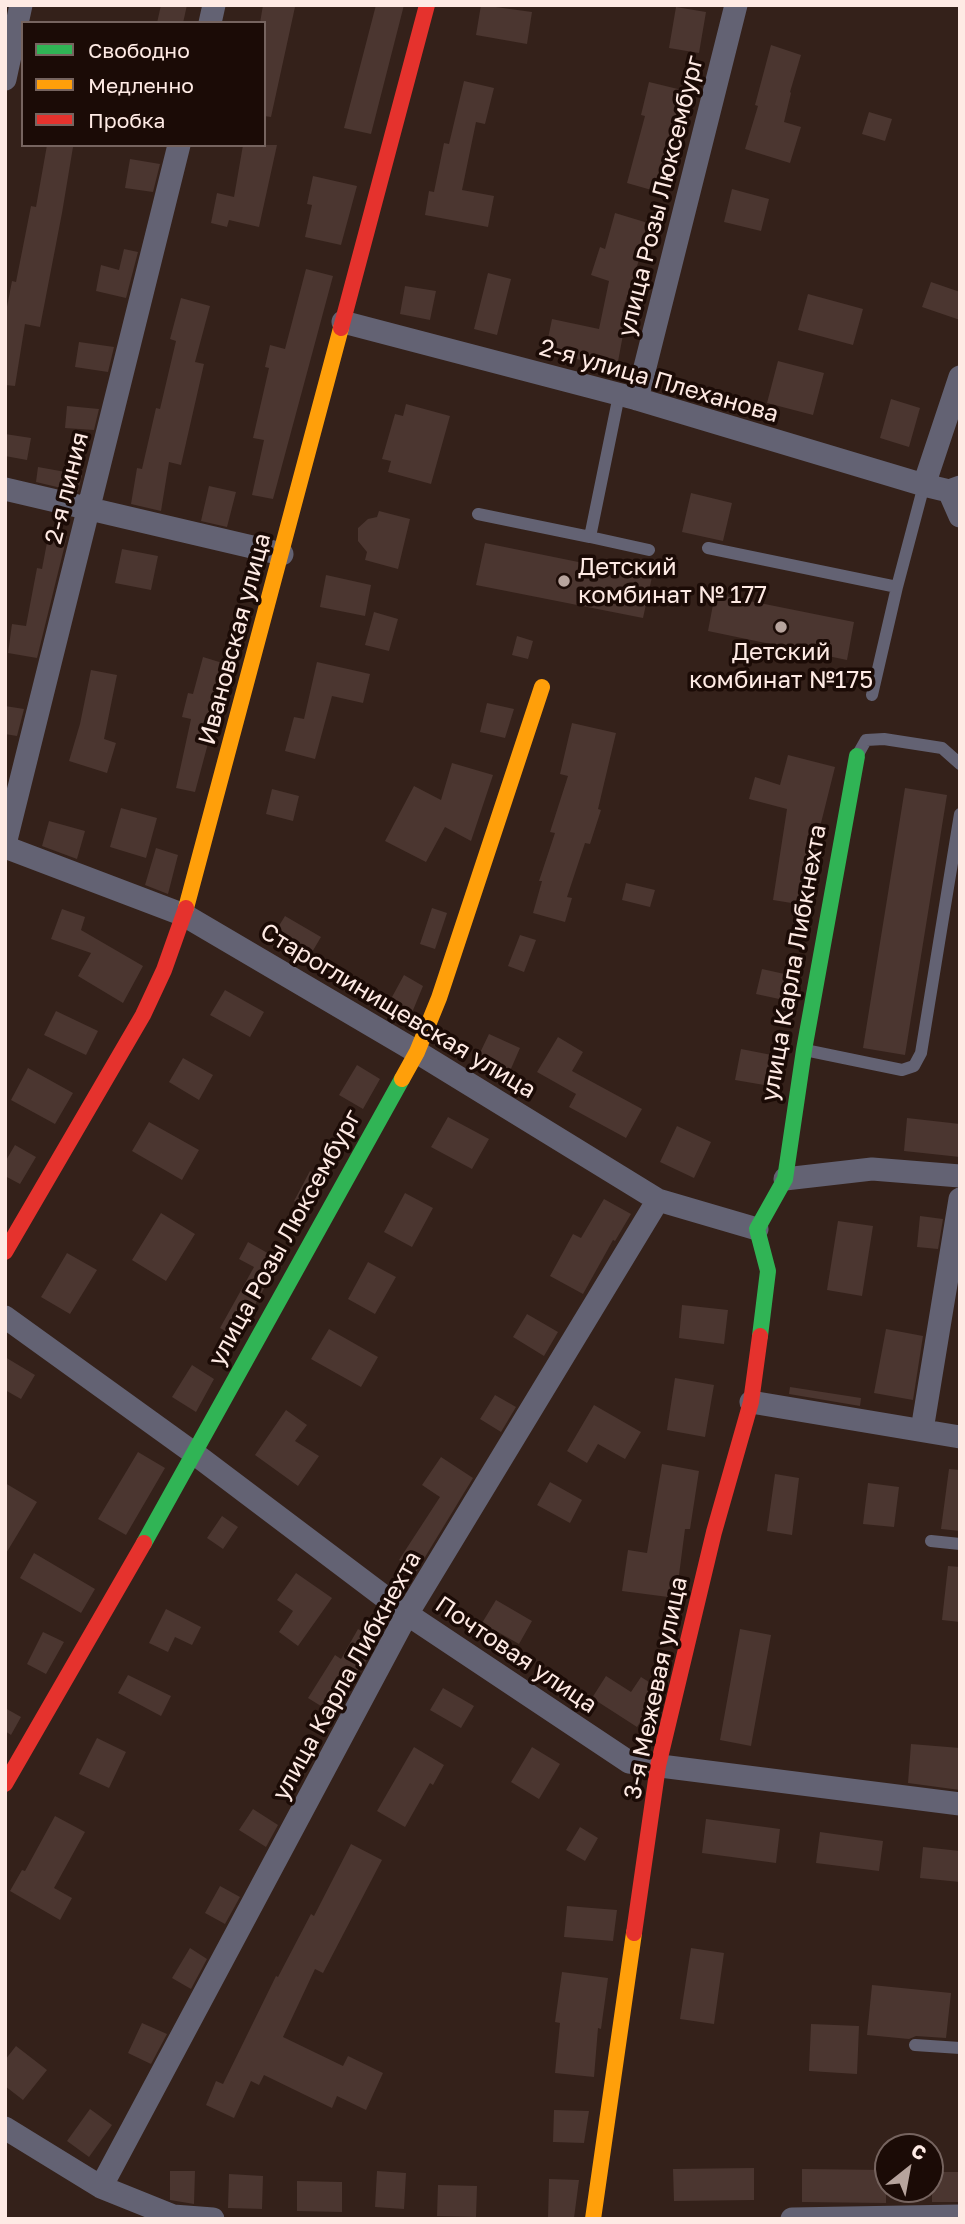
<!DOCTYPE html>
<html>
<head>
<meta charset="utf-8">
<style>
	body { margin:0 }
	#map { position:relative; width:965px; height:2224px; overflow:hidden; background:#34211a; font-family:"Golos Text",sans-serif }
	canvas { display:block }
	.frame { position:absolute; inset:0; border:7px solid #feeae4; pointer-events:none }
	.legend { position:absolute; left:21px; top:21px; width:245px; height:126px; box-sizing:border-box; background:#1b0b06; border:2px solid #76645f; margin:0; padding:9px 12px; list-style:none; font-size:21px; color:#feeae4 }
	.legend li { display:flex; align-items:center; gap:14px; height:35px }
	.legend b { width:35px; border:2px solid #76645f }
	.north { position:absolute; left:874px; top:2133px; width:70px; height:70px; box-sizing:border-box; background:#1b0b06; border:2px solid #76645f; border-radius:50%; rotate:31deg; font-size:19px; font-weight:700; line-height:28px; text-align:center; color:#feeae4 }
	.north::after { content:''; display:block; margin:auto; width:24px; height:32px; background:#b7a49d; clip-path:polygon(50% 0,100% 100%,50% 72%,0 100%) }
</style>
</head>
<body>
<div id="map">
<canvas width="965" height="2224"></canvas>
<div class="frame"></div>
<ul class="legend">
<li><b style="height:9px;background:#30b455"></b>Свободно</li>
<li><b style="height:9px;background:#ff9f0a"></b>Медленно</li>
<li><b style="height:9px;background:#e5322d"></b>Пробка</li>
</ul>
<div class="north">С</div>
</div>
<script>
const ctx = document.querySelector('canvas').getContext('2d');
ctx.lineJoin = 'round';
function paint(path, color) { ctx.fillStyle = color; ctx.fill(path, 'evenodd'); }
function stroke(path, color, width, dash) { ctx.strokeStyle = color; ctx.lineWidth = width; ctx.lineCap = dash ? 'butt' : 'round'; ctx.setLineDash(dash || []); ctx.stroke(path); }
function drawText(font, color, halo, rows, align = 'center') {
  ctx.font = font + ' "Golos Text",sans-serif'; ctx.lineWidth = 7; ctx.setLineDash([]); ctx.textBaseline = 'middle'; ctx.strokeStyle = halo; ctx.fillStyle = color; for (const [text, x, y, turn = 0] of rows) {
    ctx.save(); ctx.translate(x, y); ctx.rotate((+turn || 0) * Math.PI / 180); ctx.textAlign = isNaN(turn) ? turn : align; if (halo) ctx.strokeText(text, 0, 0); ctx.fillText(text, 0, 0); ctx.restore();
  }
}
paint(new Path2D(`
	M161,5h26l-4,18h-26z
	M263,5l32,2 -24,110 -7,-1v-93h-4z
	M376,5h28l-33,129 -27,-6z
	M481,5l51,7 -5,32 -51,-9z
	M676,7l30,5 -7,41 -30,-5z
	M771,45l30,10 -11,37 1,1 -7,29 17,5 -11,36 -45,-14 13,-43 -3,-1z
	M464,81l30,7 -9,36 -9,-2 -14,68 32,6 -6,31 -63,-12 4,-24 5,1 10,-49 5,1z
	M649,82l33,8 -14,60 5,1 -11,42 -35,-10 18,-67 -4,-1z
	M869,112l23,7 -7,22 -23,-7z
	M47,145l26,2 -11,66 -22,114 -15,-3 -10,62 -10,-1v-68l7,-36 4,1 15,-76 5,1z
	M243,145h34l-18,82 -30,-7 -2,7 -16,-4 6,-30 17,4z
	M130,159l30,5 -7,28 -28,-4z
	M313,176l44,10 -16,59 -36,-8 7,-32 -5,-1z
	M732,189l37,10 -8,32 -37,-9z
	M615,213l33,10 -11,36 2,1 -17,52 5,1 -10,54 -72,-14 7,-34 47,10 10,-48 -18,-6 9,-28 5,2z
	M124,249l14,3 -12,46 -30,-7 5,-26 18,5z
	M306,269l27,7 -60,223 -21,-4 12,-55 -11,-2 16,-70 -4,-1 5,-22 15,4z
	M488,273l23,6 -14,56 -23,-6z
	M931,282l29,10v28l-38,-13z
	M405,286l31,5 -6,29 -30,-6z
	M808,294l55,15 -10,36 -55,-15z
	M181,298l29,8 -15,56 9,2 -23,101 -12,-3 -8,49 -30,-7 6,-36 5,1 14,-61 4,1 16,-68 -6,-2z
	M79,342l35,5 -6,25 -33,-5z
	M778,361l46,12 -11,42 -46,-12z
	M891,399l29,9 -11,39 -29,-9z
	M406,404l44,12 -19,68 -43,-12 3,-11 -9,-2 13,-45 8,2z
	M67,406l32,3 -5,21 -29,-2z
	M5,434l26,4 -4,22 -22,-4z
	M38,467l44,8 -4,17 -42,-10z
	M209,486l27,6 -9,35 -26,-6z
	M691,493l41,10 -9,38 -41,-9z
	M379,511l31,8 -12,50 -33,-9 2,-8 -9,-11v-13l10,-9 9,-2z
	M49,532l18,4 -30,122 -29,-5 4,-29 14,2 11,-58 5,1z
	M485,543l167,34 -9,41 -167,-33z
	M122,549l36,7 -7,34 -36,-7z
	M326,575l45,10 -6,31 -45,-9z
	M715,594l139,28 -7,38 -139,-29z
	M374,612l24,7 -9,32 -24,-6z
	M517,636l16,5 -5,18 -16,-4z
	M203,657l26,8 -34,127 -19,-4 15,-69 -9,-2 6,-24 5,1z
	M317,662l53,12 -7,29 -31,-7 -17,63 -30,-8 9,-34 10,2z
	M91,670l26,5 -13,64 12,4 -9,30 -38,-12 11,-37z
	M487,703l27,6 -9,29 -25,-6z
	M5,706l19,3 -7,27 -12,-2z
	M572,723l44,10 -18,76 3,1 -11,34 -5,-1 -18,54 5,1 -7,24 -32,-9 9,-32h-3l16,-48 -5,-1 18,-56 -8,-2z
	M788,755l47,12 -16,64h5l-14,75 -37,-6 14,-91 -38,-10 6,-22 25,8z
	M452,763l41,12 -22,66 -26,-14 -19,35 -41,-21 29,-55 27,14z
	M905,788l42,7 -42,260 -42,-7z
	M272,789l27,7 -6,25 -27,-7z
	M121,808l36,10 -11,40 -36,-11z
	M49,821l36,10 -8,28 -35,-13z
	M156,848l22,7 -10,39 -23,-9z
	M626,883l29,7 -5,17 -28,-7z
	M432,908l15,5 -12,36 -15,-5z
	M62,909l23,8 -4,13 62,36 -20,37 -45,-27 13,-23 -40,-14z
	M285,916l36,21 -16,27 -36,-22z
	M520,935l16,5 -12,32 -16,-6z
	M762,969l36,8 -5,25 -37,-8z
	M404,975l19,11 -14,34 -23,-12z
	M225,990l39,22 -14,25 -40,-22z
	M56,1011l42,20 -12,24 -42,-20z
	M489,1034l31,14 -10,23 -32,-14z
	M558,1037l25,15 -11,19 70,38 -16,29 -57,-31 7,-13 -39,-22z
	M741,1049l41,8 -6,30 -41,-7z
	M183,1058l30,17 -14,25 -30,-18z
	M357,1065l23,14 -17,30 -24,-14z
	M28,1068l45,25 -18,31 -44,-24z
	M448,1117l41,22 -17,30 -41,-22z
	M907,1118l53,6v33l-56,-6z
	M149,1122l50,28 -17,30 -50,-29z
	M677,1126l34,16 -17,36 -34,-16z
	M15,1145l21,12 -16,27 -15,-8v-14z
	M310,1171l15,8 -17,30 -14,-8z
	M405,1193l28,15 -21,39 -28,-15z
	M604,1199l27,15 -16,27 -2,-1 -30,54 -33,-18 23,-42 8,4z
	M161,1213l34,21 -29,47 -34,-21z
	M920,1216l23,3 -5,30 -21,-2z
	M838,1221l35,5 -11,70 -35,-6z
	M248,1242l32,18 -43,77 -17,-9 34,-61 -15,-8z
	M67,1253l30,17 -27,44 -29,-17z
	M368,1262l28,15 -21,37 -27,-15z
	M682,1305l46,5 -4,34 -45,-6z
	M527,1314l31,18 -14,24 -31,-19z
	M329,1329l49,28 -17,30 -50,-28z
	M886,1329l37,7 -10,64 -39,-7z
	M5,1357l30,18 -14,24 -16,-9z
	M192,1365l22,14 -18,33 -24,-15z
	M675,1378l39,7 -9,52 -38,-7z
	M790,1387l71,11 -1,8 -71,-12z
	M495,1395l21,12 -15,25 -21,-13z
	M594,1405l47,27 -16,27 -27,-15 -11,19 -20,-12z
	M286,1410l21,15 -12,16 24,15 -21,30 -43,-31z
	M138,1452l27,16 -39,67 -28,-16z
	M441,1457l32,21 -57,94 -17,-12 41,-63 -18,-12z
	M662,1464l37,7 -9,58h-5l-9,69 -54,-7 6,-41 19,3z
	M949,1469l11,1v61l-19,-2z
	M775,1474l24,4 -7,57 -25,-4z
	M550,1482l32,18 -12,23 -33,-18z
	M5,1483l32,19 -32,53z
	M868,1483l31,4 -5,40 -31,-3z
	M222,1516l16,11 -15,22 -16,-11z
	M34,1553l61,36 -14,24 -61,-35z
	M948,1566l12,1v55l-18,-2z
	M296,1573l36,25 -34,48 -19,-14 14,-21 -16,-11z
	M496,1600l36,21 -13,23 -37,-21z
	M166,1609l35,18 -9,18 -17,-8 -7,15 -19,-9z
	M358,1629l19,11 -14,26 -2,-1 -19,29 5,3 -10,19 -29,-18 27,-43 6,4z
	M740,1629l31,6 -20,111 -31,-6z
	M43,1632l21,10 -18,32 -19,-10z
	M128,1675l43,21 -10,20 -43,-23z
	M606,1676l25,16 10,-15 16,10 -3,13 -17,27 -45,-29z
	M443,1688l31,18 -13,22 -31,-18z
	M5,1708l16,9 -10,18 -6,-4z
	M97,1738l29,14 -17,36 -30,-14z
	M911,1744l49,4v42l-52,-7z
	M414,1747l30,18 -11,20 -3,-2 -25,44 -28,-16z
	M532,1747l28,17 -21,35 -28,-17z
	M253,1809l25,16 -12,22 -27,-17z
	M55,1816l30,16 -31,56 18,10 -12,22 -50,-29 12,-21 3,1z
	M706,1819l74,10 -4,34 -74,-10z
	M580,1827l18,11 -13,23 -19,-11z
	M820,1832l63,9 -4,30 -63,-8z
	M351,1844l31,16 -59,113 -8,-4 -32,68 60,29 5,-10 35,17 -17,37 -29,-14 -5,12 -68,-33 -5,10 -8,-4 -17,37 -28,-13 10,-24 7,3 53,-108 2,1 33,-63 3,2z
	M923,1847l37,4v31l-40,-4z
	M220,1886l20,11 -15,27 -20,-11z
	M567,1906l50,4 -4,31 -49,-4z
	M190,1948l17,11 -16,30 -19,-11z
	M691,1948l33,5 -10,71 -34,-5z
	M562,1972l46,6 -7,51 -3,-1 -4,49 -39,-4 5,-50 -5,-1z
	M872,1985l79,8 -5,45 -30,-2 -7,3 -42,-4z
	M142,2023l25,11 -16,30 -23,-11z
	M811,2024l48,2 -2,48 -48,-3z
	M16,2046l31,24 -24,30 -18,-14v-26z
	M90,2109l22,16 -23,32 -22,-16z
	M554,2110l35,1 -5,32 -31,-1z
	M754,2168v32l-80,1 -1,-32z
	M802,2169l84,1v33l-84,-1z
	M170,2171h25l-1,33 -24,-4z
	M377,2171l29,2 -2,36 -29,-2z
	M932,2172h28v30h-28z
	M229,2174l34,2 -1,33 -34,-1z
	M549,2179l30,1 -5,38h-26z
	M297,2181l45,1v30l-45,-1z
	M438,2185l39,1 -1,31 -39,-1z`), '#4b3630');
stroke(new Path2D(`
	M478,514l112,23 29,-142
	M590,537l59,13
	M708,548l189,39
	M872,695l25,-108 27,-102
	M857,756l9,-16 18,-1 58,9 18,16
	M805,1050l97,20 12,-4 7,-13 39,-239
	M931,1541l29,3
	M915,2045l45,3`), '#636273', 12);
stroke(new Path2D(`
	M210,23l4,-18
	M5,79l16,-74
	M343,322l294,77 287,86 25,6 11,-4
	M637,399l99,-394
	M924,485l36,-108
	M5,489l277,65
	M949,491l11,25
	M5,844l174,-699
	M5,847l179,68 233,137 241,148 99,29
	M785,1179l87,-10 88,7
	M5,1317l190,137 212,160 222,148 331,42
	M751,1402l209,35
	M922,1430l38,-231
	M5,2128l96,59 72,29 40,3
	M101,2187l306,-573 251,-414
	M792,2219l168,-3`), '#636273', 23);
stroke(new Path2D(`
	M760,1336l8,-65 -11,-42 28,-50 19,-129 53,-294
	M144,1543l258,-464`), '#30b455', 16);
stroke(new Path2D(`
	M186,908l155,-580
	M402,1079l15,-27 22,-54 103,-311
	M593,2219l41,-286`), '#ff9f0a', 16);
stroke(new Path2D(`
	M341,328l86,-323
	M5,1252l138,-237 21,-45 22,-62
	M5,1784l139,-241
	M634,1933l24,-167 56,-234 37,-130 9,-66`), '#e5322d', 16);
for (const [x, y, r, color] of [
	[564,581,7,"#b7a49d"],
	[781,627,7,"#b7a49d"]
]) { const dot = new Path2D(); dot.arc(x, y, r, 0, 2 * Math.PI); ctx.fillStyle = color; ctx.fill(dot); stroke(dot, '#1b0b06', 2.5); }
drawText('24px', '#feeae4', '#1b0b06', [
	["улица Розы Люксембург",661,196,-76],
	["2-я улица Плеханова",659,381,16],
	["2-я линия",67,488,-76],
	["Ивановская улица",235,639,-75],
	["улица Карла Либкнехта",794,963,-80],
	["Староглинищевская улица",398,1011,31],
	["улица Розы Люксембург",285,1238,-61],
	["Почтовая улица",516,1655,34],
	["улица Карла Либкнехта",347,1676,-61],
	["3-я Межевая улица",656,1688,-78]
]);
drawText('24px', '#feeae4', '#1b0b06', [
	["Детский",578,567],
	["комбинат № 177",578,595],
	["Детский",781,652,"center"],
	["комбинат №175",781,680,"center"]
], 'left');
</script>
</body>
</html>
